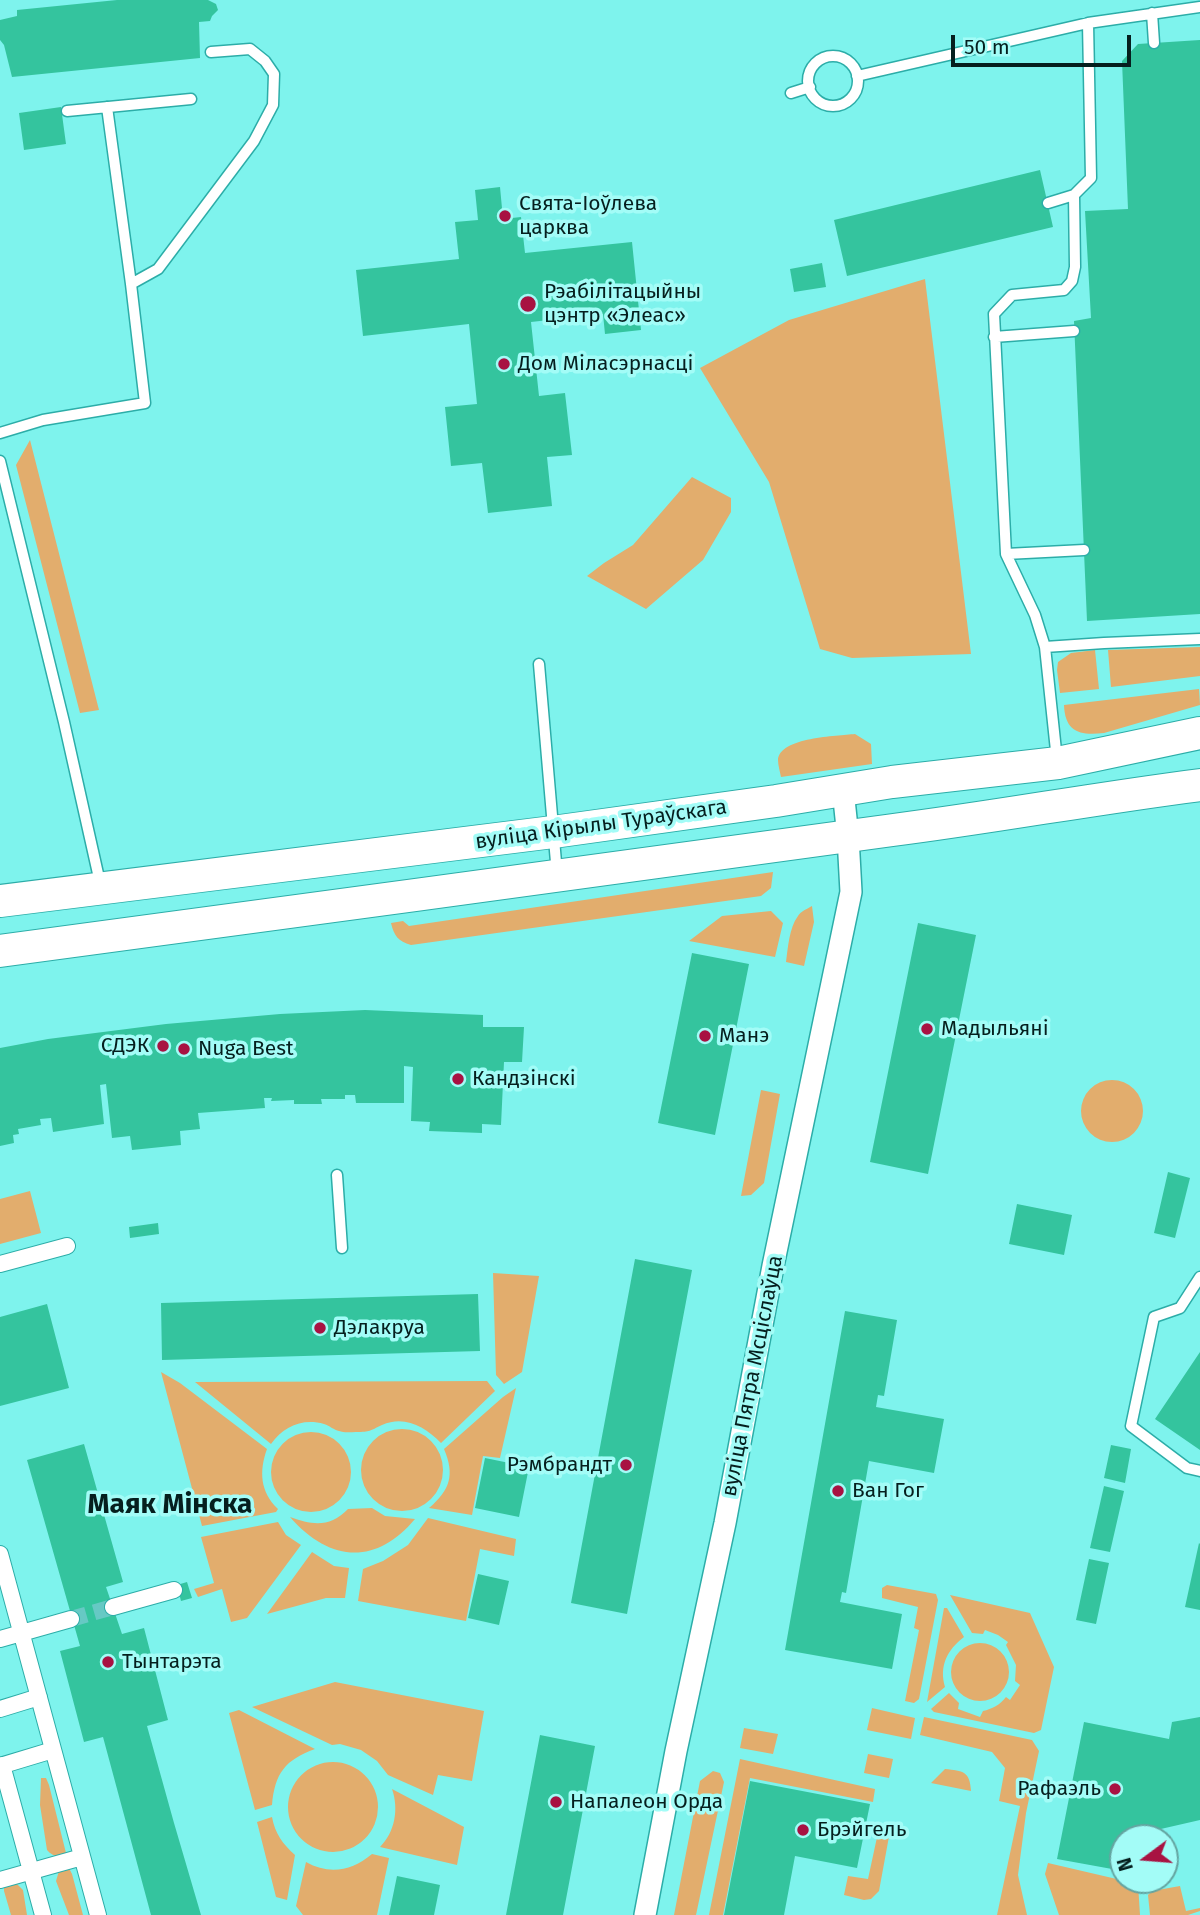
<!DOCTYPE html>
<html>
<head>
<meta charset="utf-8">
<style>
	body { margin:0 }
	#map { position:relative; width:1200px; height:1915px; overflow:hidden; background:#7ef3ed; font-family:"Fira Sans",sans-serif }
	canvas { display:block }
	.north { position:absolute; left:1109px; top:1824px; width:70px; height:70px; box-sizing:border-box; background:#a3fcf7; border:2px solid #64a4a0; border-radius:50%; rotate:254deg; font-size:19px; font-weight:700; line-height:28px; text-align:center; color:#051f1e }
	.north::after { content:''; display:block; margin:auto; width:24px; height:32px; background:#a81242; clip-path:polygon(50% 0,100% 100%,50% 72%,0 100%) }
	.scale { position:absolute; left:951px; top:35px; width:180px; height:32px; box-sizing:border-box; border:4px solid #051f1e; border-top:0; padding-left:9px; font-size:21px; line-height:24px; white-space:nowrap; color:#051f1e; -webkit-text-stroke:5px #a3fcf7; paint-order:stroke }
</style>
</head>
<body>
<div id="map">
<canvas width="1200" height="1915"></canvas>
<div class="north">N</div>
<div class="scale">50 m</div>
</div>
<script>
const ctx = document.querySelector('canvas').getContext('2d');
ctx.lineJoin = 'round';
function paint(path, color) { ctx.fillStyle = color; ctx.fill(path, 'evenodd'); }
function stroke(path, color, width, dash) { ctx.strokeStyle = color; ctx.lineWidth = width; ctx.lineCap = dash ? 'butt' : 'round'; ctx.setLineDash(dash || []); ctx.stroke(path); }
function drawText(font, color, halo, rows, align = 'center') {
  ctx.font = font + ' "Fira Sans",sans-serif'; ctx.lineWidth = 7; ctx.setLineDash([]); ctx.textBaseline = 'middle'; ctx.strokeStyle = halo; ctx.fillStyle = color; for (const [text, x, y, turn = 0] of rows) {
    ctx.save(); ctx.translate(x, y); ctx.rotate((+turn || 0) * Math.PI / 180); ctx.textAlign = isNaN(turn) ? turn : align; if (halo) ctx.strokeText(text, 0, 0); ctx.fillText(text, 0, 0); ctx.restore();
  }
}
paint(new Path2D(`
	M925,279l46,375 -119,4 -32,-9 -51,-167 -69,-114 89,-48z
	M30,440l69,270 -19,3 -64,-248z
	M692,477l39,21v14l-28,48 -57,49 -59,-33 17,-13 29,-18z
	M1200,647v29l-89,11 -3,-37z
	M1095,650l4,39 -39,4 -3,-23 1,-8 13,-9z
	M1199,689l1,16 -96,28c-24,3 -39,-1 -40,-28z
	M855,734l16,10 1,20 -91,13c-1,-5 -3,-12 -3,-17 2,-23 59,-24 77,-26z
	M773,872l-2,16 -10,8 -350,49c-13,-4 -17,-9 -20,-22l12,-2 6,5z
	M812,906l2,16 -10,44 -18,-4c2,-14 3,-34 12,-46 3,-5 9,-7 14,-10z
	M771,911l12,12 -8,34 -86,-16 33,-25z
	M1081 1111a31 31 0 1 1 62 0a31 31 0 1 1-62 0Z
	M761,1090l19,4 -16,89 -13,12 -10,1z
	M30,1191l11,42 -41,11v-45z
	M493,1273l46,3 -17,96 -18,12 -8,-9z
	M161,1372l19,11 87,66c-8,22 -7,43 11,60l-2,3 -74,14z
	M487,1381l8,10 -54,52c-16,-16 -36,-28 -59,-18 -13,6 -11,7 -26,7 -5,0 -12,1 -17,-1 -5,-1 -9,-5 -15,-7 -21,-6 -40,2 -53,20l-76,-62z
	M516,1388l-16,70 -17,-2 -11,59 -43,-7c21,-18 26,-33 15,-59l59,-52z
	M361 1470a41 41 0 1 1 82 0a41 41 0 1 1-82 0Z
	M271 1472a40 40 0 1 1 80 0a40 40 0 1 1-80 0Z
	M372,1508l13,8 30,3c-39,47 -86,43 -125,-2 22,8 40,11 58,-8z
	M428,1518l88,21 -2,17 -34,-7 -14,72 -108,-20 5,-32 20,-8 25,-16z
	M278,1522l8,13 15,10 -54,73 -16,4 -9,-33 -24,8 -4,-8 20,-6 -13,-46z
	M312,1552l22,14 15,2 -4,30h-19l-59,16z
	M887,1585l49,9 2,6 -19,99 -5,4 -9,-2 14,-71 -5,-2 4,-21 -36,-9v-10z
	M950,1595l80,18 24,54 -13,63 -7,3 -100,-21 -3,-3 18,-16 10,10 -1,6 22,8 3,-6c9,-2 17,-6 23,-14l4,3 10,-15 -5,-4 1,-16 -10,-20 2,-3 -10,-7 -13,-5 -2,4 -11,-1z
	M944,1608h3l17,29c-17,13 -25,29 -19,50l-18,15z
	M951 1672a29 29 0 1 1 58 0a29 29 0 1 1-58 0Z
	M335,1682l149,29 -12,70 -34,-6 -5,20 -45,-20 -11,-14 -16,-11 -21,-6 -8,1 -80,-38z
	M872,1708l43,10 -4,21 -44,-9z
	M239,1710l76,39c-30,11 -40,24 -43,56l-17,5 -26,-97z
	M924,1717l108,23 7,11 -13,62 -8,62 9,40h-30l23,-109 -21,-5 6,-33 -13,-16 -72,-17z
	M744,1728l34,6 -5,20 -33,-6z
	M868,1754l25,5 -4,19 -25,-5z
	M740,1759l135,30 -2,13 -123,-24 -27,137h-14z
	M288 1807a45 45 0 1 1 90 0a45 45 0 1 1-90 0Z
	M945,1769c18,2 25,2 26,22l-40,-8z
	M713,1771l7,2 4,9 -28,133h-22l26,-134z
	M41,1778h5l3,7 17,68c-7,5 -13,4 -19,-3l-7,-45z
	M392,1789l72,38 -7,38 -77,-18c15,-15 19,-38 12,-58z
	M272,1817c3,17 11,27 23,38l-8,45 -11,-3 -19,-75z
	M879,1828l11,3 -11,60 -8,8 -7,1 -20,-5 4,-19 20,3z
	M372,1854l17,4 -12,57h-74l-7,-9 10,-44c23,13 46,9 66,-8z
	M1048,1863l90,21 2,31h-81l-14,-41z
	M69,1868l3,6 11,41h-14l-13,-34 3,-10z
	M7,1884h10l6,6 4,25h-16l-7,-24v-5z
	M1180,1886l6,25 14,-3v3l-12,4h-38l-2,-20 4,-4z`), '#e2ad6d');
paint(new Path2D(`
	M117,0h91l8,4 2,6 -6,6 -2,5 -11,1 1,36 -188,19 -8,-32 -4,-5v-20l17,-4v-6z
	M1200,40v574l-113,7 -13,-300 17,-3 -6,-107 43,-2 -6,-148 16,-17z
	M61,107l5,37 -42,6 -5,-37z
	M1040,170l13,57 -206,49 -13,-56z
	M500,187l3,32 18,-2 4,36 107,-11 9,88 -36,4 -2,-20 -72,8 8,74 26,-3 7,62 -25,2 5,49 -64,7 -6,-50 -31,3 -6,-59 32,-3 -8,-80 -106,12 -7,-66 103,-11 -4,-37 23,-2 -3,-30z
	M822,263l4,24 -32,5 -4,-23z
	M918,923l58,12 -48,239 -58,-12z
	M692,953l57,11 -34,171 -57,-12z
	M365,1010l118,5v12h41l-2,35h-18l-3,63 -19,-1v9l-53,-2 1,-9 -19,-1 2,-54 -9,-1v37h-48l-1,-8h-10v4h-24l1,5h-28v-4l-23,1 1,-3h-8l1,10 -67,5 2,16 -20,2 1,14 -49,5 -2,-14 -18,2 -6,-54 -6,1 4,39 -51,8 -2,-14 -11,1 1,6 -23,4 1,5 -6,1 1,8 -14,3v-98l48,-9 118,-15 114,-10z
	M1168,1172l22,6 -15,60 -21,-5z
	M1017,1204l55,11 -8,40 -55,-11z
	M158,1223l1,11 -29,4 -1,-11z
	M635,1259l57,11 -65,344 -56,-11z
	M478,1294l2,57 -318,9 -1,-57z
	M47,1304l22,84 -69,18v-89z
	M845,1311l52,9 -13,76 -6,-1 -2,12 68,12 -10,54 -65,-12 -23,132 -4,-1 -2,10 62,12 -10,55 -107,-19z
	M1200,1352v98l-45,-31z
	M84,1444l39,138 -17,5 16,47 22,-6 24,92 -21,6 27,97 27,92h-50l-48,-178 -19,5 -24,-91 20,-5 -53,-186z
	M1111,1445l20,4 -6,34 -21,-5z
	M485,1458l44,9 -10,50 -44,-9z
	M1104,1486l20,5 -14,61 -20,-4z
	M1199,1543l1,1v66l-15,-3z
	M1089,1559l20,4 -13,61 -20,-4z
	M478,1574l31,7 -10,44 -31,-7z
	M187,1582l5,16 -11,3 -4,-16z
	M1200,1717v103l-48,11 -1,7h-28v33l-66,-12 27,-137 85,17 3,-17z
	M540,1735l55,11 -32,169h-57z
	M750,1781l120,23 -13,64 -62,-12 -11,59h-60z
	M397,1876l43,9 -6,30h-45z`), '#34c49e');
stroke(new Path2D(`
	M71,1619l42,-12`), '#66c9c4', 16, [16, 8]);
const service = new Path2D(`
	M1152,13l2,30
	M808 81a25 25 0 1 1 50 0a25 25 0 1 1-50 0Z
	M857,76l231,-53 112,-16
	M791,93l19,-6
	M67,111l124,-12
	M1048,203l26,-8
	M131,284l27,-15 96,-128 19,-36 1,-31 -9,-13 -15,-12 -39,3
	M994,337l80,-6
	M0,433l43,-13 102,-17 -14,-119 -24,-177
	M0,461l64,261 37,165
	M1006,554l78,-4
	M1045,647l-10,-32 -29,-61 -12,-240 18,-19 52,-5 8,-9 3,-14 -1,-72 17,-17 -3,-155
	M539,664l18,210
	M1057,760l-12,-113 59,-4 96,-4
	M337,1175l5,73
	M1200,1277l-20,31 -26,9 -23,109 56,42 13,3`);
const pedestrian = new Path2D(`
	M0,1264l67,-18
	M0,1554l98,361
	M113,1607l61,-17
	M0,1639l71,-20
	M0,1709l39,-12
	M2,1765l41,150
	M0,1766l53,-16
	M0,1880l82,-23`);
const minor = new Path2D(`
	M645,1915l31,-164 49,-228 48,-257 78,-374 -3,-55 -5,-47`);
const secondary = new Path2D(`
	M0,901l553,-69 223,-31 116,-19 166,-19 142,-30
	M0,951c298,-40 595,-80 893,-121 102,-13 204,-32 307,-45`);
stroke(service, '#2cada8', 13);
stroke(pedestrian, '#2cada8', 18);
stroke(minor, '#2cada8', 24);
stroke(secondary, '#2cada8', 34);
stroke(service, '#fff', 10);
stroke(pedestrian, '#fff', 16);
stroke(minor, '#fff', 21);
stroke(secondary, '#fff', 32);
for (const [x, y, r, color] of [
	[505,216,7,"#a81242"],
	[528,304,9,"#a81242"],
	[504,364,7,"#a81242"],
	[927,1029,7,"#a81242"],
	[705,1036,7,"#a81242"],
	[163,1046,7,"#a81242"],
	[184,1049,7,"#a81242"],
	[458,1079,7,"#a81242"],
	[320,1328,7,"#a81242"],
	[626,1465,7,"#a81242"],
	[838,1491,7,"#a81242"],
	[108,1662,7,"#a81242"],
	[1115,1789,7,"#a81242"],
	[556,1802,7,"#a81242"],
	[803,1830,7,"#a81242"]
]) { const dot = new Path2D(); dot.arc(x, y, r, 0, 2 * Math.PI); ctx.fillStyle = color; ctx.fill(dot); stroke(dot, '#a3fcf7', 2.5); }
drawText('21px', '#051f1e', '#a3fcf7', [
	["Свята-Іоўлева",519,204],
	["царква",519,228],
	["Рэабілітацыйны",544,292],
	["цэнтр «Элеас»",544,316],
	["Дом Міласэрнасці",518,364],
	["Мадыльяні",941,1029],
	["Манэ",719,1036],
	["СДЭК",149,1046,"right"],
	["Nuga Best",198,1049],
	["Кандзінскі",472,1079],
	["Дэлакруа",334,1328],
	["Рэмбрандт",612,1465,"right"],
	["Ван Гог",852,1491],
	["Тынтарэта",122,1662],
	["Рафаэль",1101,1789,"right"],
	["Напалеон Орда",570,1802],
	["Брэйгель",817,1830]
], 'left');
drawText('21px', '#051f1e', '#a3fcf7', [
	["вуліца Кірылы Тураўскага",601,825,-8],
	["вуліца Пятра Мсціслаўца",753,1376,-79]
]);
drawText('bold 28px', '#051f1e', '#a3fcf7', [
	["Маяк Мінска",170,1505]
]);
</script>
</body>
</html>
